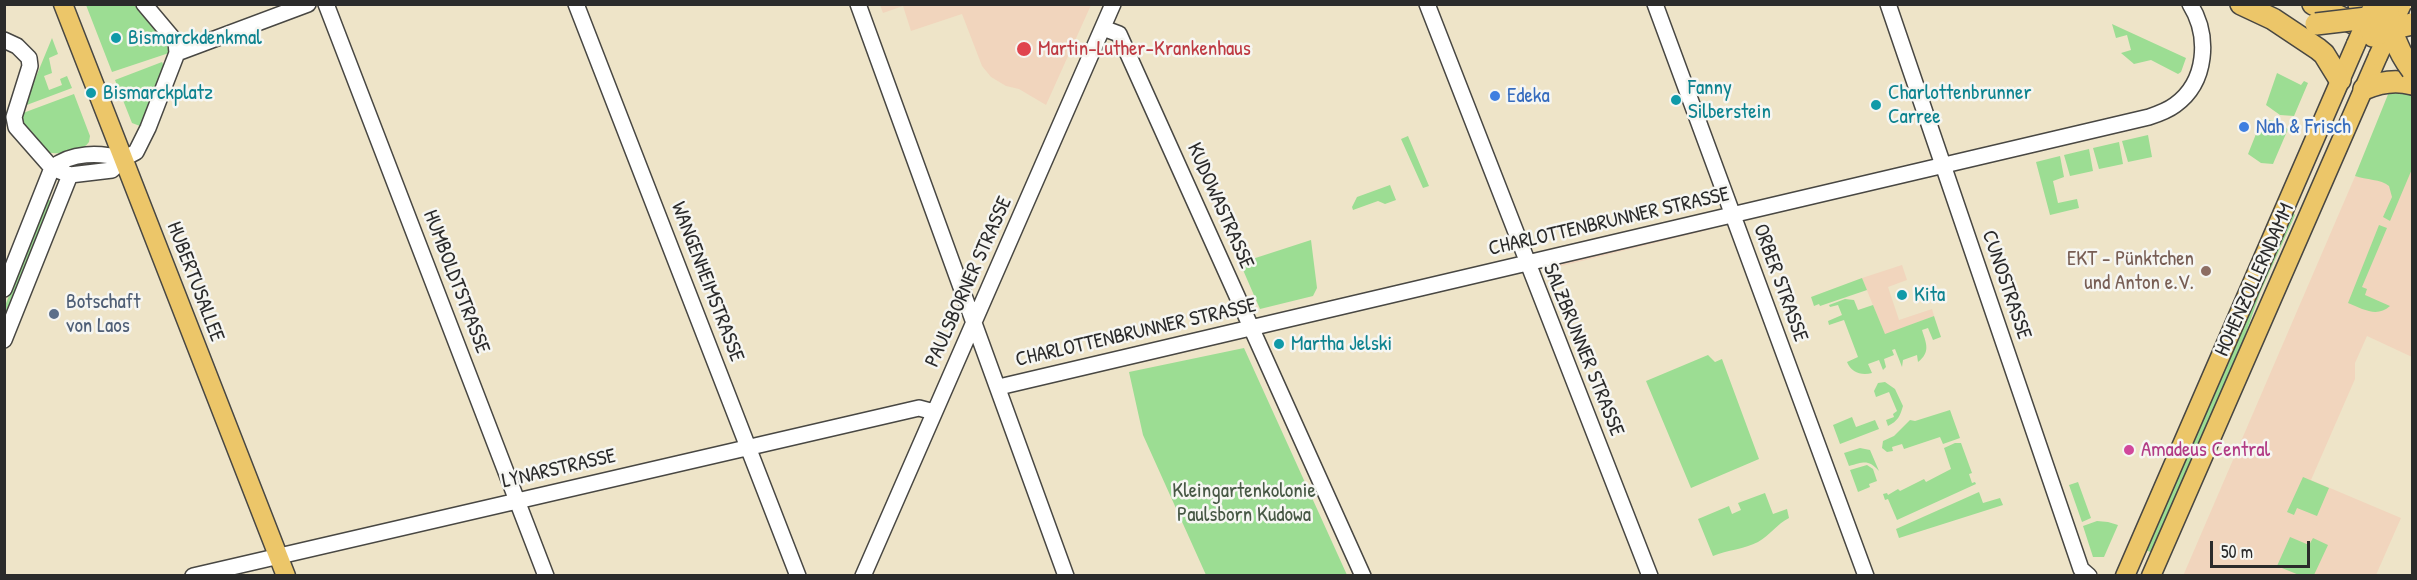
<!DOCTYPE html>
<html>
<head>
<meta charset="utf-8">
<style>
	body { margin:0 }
	#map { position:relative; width:2417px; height:580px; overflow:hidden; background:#eee4c8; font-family:"Patrick Hand",sans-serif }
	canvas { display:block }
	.frame { position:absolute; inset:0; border:6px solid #2b2b2b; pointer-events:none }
	.scale { position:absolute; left:2210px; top:541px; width:100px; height:27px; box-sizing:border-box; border:3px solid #2b2b2b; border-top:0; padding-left:8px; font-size:18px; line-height:21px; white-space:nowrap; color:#2b2b2b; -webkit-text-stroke:4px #f6f6f2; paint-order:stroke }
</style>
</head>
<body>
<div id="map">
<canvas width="2417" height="580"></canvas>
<div class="frame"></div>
<div class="scale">50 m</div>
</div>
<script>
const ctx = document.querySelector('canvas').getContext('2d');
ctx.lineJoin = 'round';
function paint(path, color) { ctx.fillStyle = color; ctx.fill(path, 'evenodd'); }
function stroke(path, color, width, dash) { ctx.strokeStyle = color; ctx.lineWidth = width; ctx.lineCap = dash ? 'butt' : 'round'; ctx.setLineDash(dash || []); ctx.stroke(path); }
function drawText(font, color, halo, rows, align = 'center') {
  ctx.font = font + ' "Patrick Hand",sans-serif'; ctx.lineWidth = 5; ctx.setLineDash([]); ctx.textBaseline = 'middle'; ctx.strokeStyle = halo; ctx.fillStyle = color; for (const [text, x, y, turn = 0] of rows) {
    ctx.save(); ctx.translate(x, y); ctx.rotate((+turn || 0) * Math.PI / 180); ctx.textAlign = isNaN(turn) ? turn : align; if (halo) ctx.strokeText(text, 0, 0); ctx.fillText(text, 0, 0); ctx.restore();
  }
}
paint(new Path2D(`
	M880,5v-1l211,1 -45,100 -27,-16 -13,-3 -15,-9 -9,-11 -20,-52 -51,17 -8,-25 -20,7z
	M2378,123l34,15v219l-45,-21 -12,27v16l-44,101 90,38 -25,57 -193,1z
	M1708,212l4,17 -163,40 -5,-19z
	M1902,265l5,15 -19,7 11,33 33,-11 2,7 -49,19 -23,-57z`), '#f1d5bd');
paint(new Path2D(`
	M86,5h48l32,36 3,12 -57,19z
	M2112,24l74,34 -5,14 -3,2 -27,-14 -17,4 -13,-11 10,-3 -4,-15 -11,3z
	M52,38l6,16 -9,4 3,15 -8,3 5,14 13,-5 -2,-6 7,-3 5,12 -48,18z
	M162,62l2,4 -24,60 -8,-3 -17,-43z
	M2277,73l24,12 3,-4 4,2 -14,33 -14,-1 -14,-10z
	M2391,87l21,7v75l-22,52 -7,-4 9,-20 -3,-11c-8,-7 -23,-6 -34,-10z
	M74,94l16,42 -1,6c-7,11 -31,13 -42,10l-25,-29 1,-10z
	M2262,119l14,2 12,8 -15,35 -12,-1 -13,-9z
	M2148,135l4,22 -24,5 -6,-21z
	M1408,136l21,50 -6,2 -22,-49z
	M2119,142l4,22 -24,5 -6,-21z
	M2089,149l4,22 -23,5 -6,-21z
	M2060,156l4,21 -11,4 5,22 19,-4 2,9 -29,7 -14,-53z
	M1390,185l6,15 -11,4 -7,-3 -25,9 -1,-3 5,-10z
	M46,199l6,2 -47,124v-19z
	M2291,211l4,4 -35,78 -25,71 -82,189 -10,-4z
	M2379,225l8,3 -25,59 5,2 -2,6 25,11c-13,12 -27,3 -42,-3z
	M1311,240l6,48 -4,8 -53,13 -20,-46z
	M1862,278l5,12 -47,16 -1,-2 -5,2 -3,-9z
	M1845,299l9,1 4,10 15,-5 12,29 49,-18 7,21 -8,3 -5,-12 -6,2c4,13 9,22 -4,32l-1,-7 -14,5 -1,7 -7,-18 -3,1 2,5 -10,4 2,8 -3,3 -4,-10 -11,4 4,9c-11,3 -21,-1 -25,-11l11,-5 -14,-37 -15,5 -1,-4 14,-6 -4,-10 -8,2 -1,-2z
	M1244,348l103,227h-141l-63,-140 -14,-63z
	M1708,355l7,7 7,-3 37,100 -68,29 -45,-107z
	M1885,382l10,7 8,17c-3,10 -5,15 -15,20l-2,-6 8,-3 -1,-3 4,-3 -8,-19 -13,5 -2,-6 4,-8z
	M1950,410l10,28 -17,6 -3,-7 -36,12 -2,-5 -10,3 1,4 -6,1 -5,-4 1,-7 11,-5 16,-16 5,1z
	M1852,417l4,10 19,-7 4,9 -39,15 -7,-19z
	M1955,443h6l11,30 -3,1 3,9 3,-1 1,2 -79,36 -9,-21 -3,1 -2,-6 4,-1 1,2 10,-6 2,2 24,-12 2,3 25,-13 -7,-21z
	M1860,448l10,2 9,21c-11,-12 -15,-9 -30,-5l-5,-13z
	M1867,465l6,4 4,12 -8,3 1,3 -12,5 -8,-22z
	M2303,477l26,11 -12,28 -20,-8 -3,7 -7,-3z
	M2078,482l13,36 -9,4 -13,-37z
	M1979,492l4,11 17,-5 3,7 -104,33 -3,-9z
	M1765,493l8,21 14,-5 2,9c-12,6 -19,17 -31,24 -13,7 -31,8 -45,14l-15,-37 31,-13 3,8 9,-4 -3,-7z
	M2097,521l11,1 10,3 -14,32h-11l-10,-31z
	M2290,537l19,8 4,-7 15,7 -14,30h-15l-22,-9z`), '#9cdd93');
const minor = new Path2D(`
	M326,4l220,572
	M576,4l222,572
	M858,4l208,572
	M1427,4l223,572
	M1655,4l211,572
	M1888,4l193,565 8,7
	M1103,28l16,6 244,542
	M4,40l13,6 12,12 1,8 -16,51 2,10 36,41 18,7 42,-5 11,-11 13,-7 12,-24 29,-75 -1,-11 -32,-38
	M177,53l131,-49
	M4,289l48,-121c19,-16 48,-16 71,-9
	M4,340l66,-165
	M999,387l1150,-270c9,-3 18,-6 26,-12 32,-23 35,-69 15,-101
	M193,576l726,-168 15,4
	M863,576l250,-572`);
const major = new Path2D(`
	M63,4l223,572
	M2125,576l231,-532
	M2151,576l227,-520`);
const highway = new Path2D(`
	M2241,4l32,15 45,30 6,5 16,26
	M2313,4l40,19
	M2359,4l8,14
	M2364,89c16,-7 31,-10 48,-5`);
stroke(minor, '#484743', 18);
stroke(major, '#484743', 21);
stroke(highway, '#484743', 24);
stroke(minor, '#fff', 15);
stroke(major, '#ecc669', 18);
stroke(highway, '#ecc669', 21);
const majorBridge = new Path2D(`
	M2356,44l14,-32
	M2378,56l24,-52`);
const highwayBridge = new Path2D(`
	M2387,4c3,26 10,46 25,66
	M2367,18l6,18 17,-7 22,-5
	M2316,24l51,-6 18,-14`);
stroke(majorBridge, '#484743', 21, []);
stroke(highwayBridge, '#484743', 24, []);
stroke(majorBridge, '#ecc669', 18);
stroke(highwayBridge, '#ecc669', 21);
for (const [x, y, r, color] of [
	[116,38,6,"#0f9aa8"],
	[1024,49,8,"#e0444e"],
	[91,93,6,"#0f9aa8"],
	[1495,96,6,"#3f7fe0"],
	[1676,100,6,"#0f9aa8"],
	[1876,105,6,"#0f9aa8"],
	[2244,127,6,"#3f7fe0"],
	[2206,271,6,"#8d6e63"],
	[1902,295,6,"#0f9aa8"],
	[54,314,6,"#5c6f8a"],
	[1279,344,6,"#0f9aa8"],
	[2129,450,6,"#d1479c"]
]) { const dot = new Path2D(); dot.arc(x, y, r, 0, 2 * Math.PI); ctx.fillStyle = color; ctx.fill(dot); stroke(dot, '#f6f6f2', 2); }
drawText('21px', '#0d838f', '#f6f6f2', [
	["Bismarckdenkmal",128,38],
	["Fanny",1688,88],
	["Silberstein",1688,112],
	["Bismarckplatz",103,93],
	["Charlottenbrunner",1888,93],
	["Carree",1888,117],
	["Kita",1914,295],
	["Martha Jelski",1291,344]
], 'left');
drawText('21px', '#be3a42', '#f6f6f2', [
	["Martin-Luther-Krankenhaus",1038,49]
], 'left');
drawText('21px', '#366cbe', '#f6f6f2', [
	["Edeka",1507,96],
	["Nah & Frisch",2256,127]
], 'left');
drawText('21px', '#2b2b2b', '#f6f6f2', [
	["KUDOWASTRASSE",1220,206,66],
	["CHARLOTTENBRUNNER STRASSE",1609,222,-13],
	["HOHENZOLLERNDAMM",2255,280,-66],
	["HUBERTUSALLEE",195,282,69],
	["HUMBOLDTSTRASSE",456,282,69],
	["WANGENHEIMSTRASSE",707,282,69],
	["PAULSBORNER STRASSE",969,282,-66],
	["ORBER STRASSE",1780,283,70],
	["CUNOSTRASSE",2006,285,71],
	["CHARLOTTENBRUNNER STRASSE",1136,333,-13],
	["SALZBRUNNER STRASSE",1583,350,68],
	["LYNARSTRASSE",559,469,-13]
]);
drawText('21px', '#785e54', '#f6f6f2', [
	["EKT - Pünktchen",2194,259],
	["und Anton e.V.",2194,283]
], 'right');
drawText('21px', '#4e5e75', '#f6f6f2', [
	["Botschaft",66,302],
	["von Laos",66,326]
], 'left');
drawText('21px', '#b23c85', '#f6f6f2', [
	["Amadeus Central",2141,450]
], 'left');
drawText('21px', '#475845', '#f6f6f2', [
	["Kleingartenkolonie",1244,491],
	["Paulsborn Kudowa",1244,515]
]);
</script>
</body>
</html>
